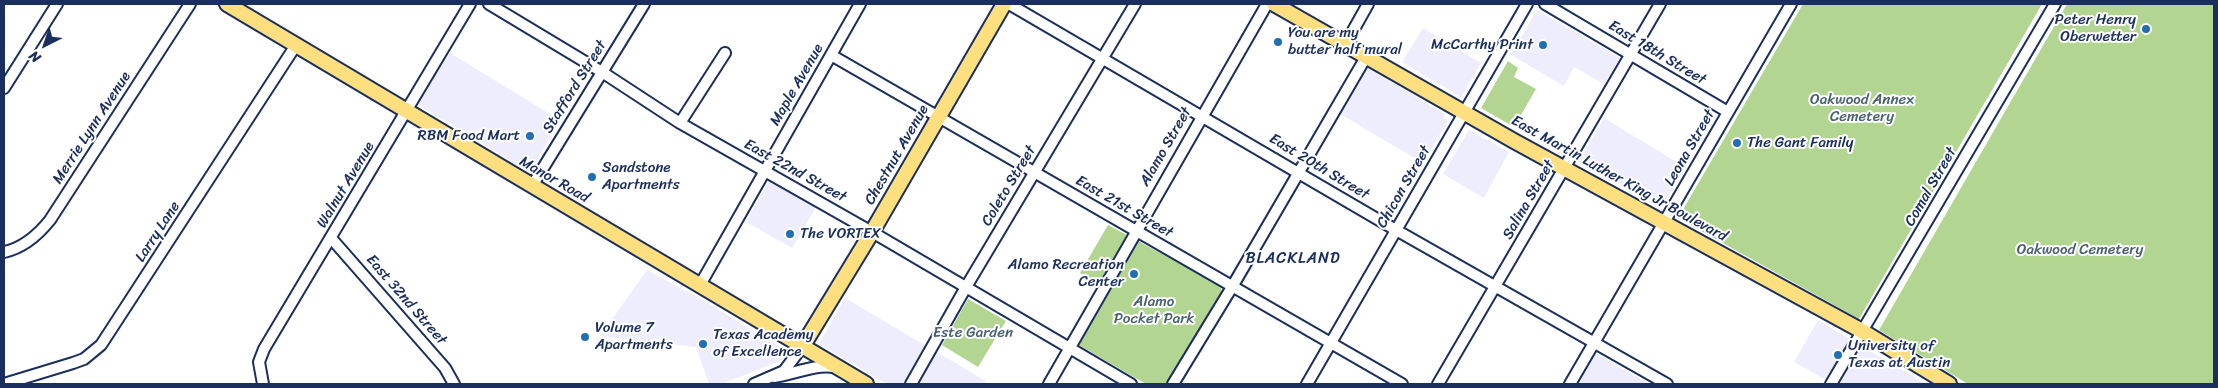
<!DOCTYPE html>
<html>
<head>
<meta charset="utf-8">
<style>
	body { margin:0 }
	#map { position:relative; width:2218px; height:388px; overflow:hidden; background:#fff; font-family:Sriracha,sans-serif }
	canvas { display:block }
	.frame { position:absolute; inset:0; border:5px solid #1b2f5e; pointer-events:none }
	.north { position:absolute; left:20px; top:20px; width:50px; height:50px; -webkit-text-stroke:4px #fff; paint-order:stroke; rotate:221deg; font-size:14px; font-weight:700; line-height:20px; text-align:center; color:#1b2f5e }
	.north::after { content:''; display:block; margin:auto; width:18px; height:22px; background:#1b2f5e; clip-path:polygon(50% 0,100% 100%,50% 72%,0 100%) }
</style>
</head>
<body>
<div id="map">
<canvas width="2218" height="388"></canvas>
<div class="frame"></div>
<div class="north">N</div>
</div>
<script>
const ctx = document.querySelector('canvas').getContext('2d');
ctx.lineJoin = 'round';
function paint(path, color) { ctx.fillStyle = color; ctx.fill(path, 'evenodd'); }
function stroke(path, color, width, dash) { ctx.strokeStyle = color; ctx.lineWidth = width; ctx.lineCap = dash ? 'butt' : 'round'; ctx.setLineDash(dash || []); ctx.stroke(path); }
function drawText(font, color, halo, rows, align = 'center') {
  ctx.font = font + ' Sriracha,sans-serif'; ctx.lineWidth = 4; ctx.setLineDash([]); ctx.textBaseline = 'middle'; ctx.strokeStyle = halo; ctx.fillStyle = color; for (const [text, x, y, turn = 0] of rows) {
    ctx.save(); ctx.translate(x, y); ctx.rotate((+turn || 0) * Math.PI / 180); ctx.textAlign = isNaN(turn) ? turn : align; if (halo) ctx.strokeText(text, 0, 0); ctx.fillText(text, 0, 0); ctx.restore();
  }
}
paint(new Path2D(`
	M1537,10l83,48 -16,26 -30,-17 -10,19 -53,-31z
	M1423,28l58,35 -20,34 -59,-35z
	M450,53l110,67 -30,52 -113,-68z
	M1367,68l78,46 -1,4 4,3 -25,42 -83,-49z
	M1604,118l81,49 -23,40 -83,-45z
	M1469,130l40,22 -25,46 -41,-24z
	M769,181l47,26 -24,41 -46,-26z
	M647,270l54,29 78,47 5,6 -2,8 -60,24h-13l-13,-37 -96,-11z
	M845,298l141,83 -2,3h-97l-68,-40z
	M1818,320l108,64h-93l-39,-22z
	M1595,353l54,31h-72z`), '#ededfd');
paint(new Path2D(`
	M1803,4h239l-183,315 -181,-101z
	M2067,4h147v380h-246l-89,-54z
	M1508,61l10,7 -4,9 22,12 -22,38 -33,-19z
	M1108,225l21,11 -28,49 -21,-12z
	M1138,241l82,44 2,6 -53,93h-23l-69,-40z
	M968,299l38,22 -28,46 -36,-22z`), '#b2d691');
const minor = new Path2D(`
	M489,4l113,68 78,51 192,109 259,152
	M1009,4l387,226 271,154
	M1545,4l183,108
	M1345,45l23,-41
	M831,55l571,329
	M4,88l53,-84
	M680,123l45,-70
	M532,186l112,-182
	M331,238l114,130 9,16
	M4,252c19,-4 34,-17 46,-32l140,-216
	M700,285l160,-281
	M774,377c20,-3 41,-13 60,-10
	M4,384l69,-21 11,-4 17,-14 195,-300
	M263,384l-4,-22 5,-13 206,-345
	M754,384l30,-13 18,-24
	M911,384l55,-97 169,-283
	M1049,384l218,-380
	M1173,384l59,-97 134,-230
	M1307,384l220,-380
	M1438,384l222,-380
	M1570,384l221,-380
	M1831,384l224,-380`);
const major = new Path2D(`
	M227,4l639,380
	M1274,4l240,137 348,190 87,53
	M802,347l70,-115 132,-228`);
stroke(minor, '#1b2f5e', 14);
stroke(major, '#1b2f5e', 18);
stroke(minor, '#fff', 10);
stroke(major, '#fddf80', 14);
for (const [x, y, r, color] of [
	[2146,29,5,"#1f6fb2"],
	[1278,42,5,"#1f6fb2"],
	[1543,45,5,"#1f6fb2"],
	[530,136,5,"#1f6fb2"],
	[1737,143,5,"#1f6fb2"],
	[592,177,5,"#1f6fb2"],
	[790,234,5,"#1f6fb2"],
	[1134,274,5,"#1f6fb2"],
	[585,337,5,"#1f6fb2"],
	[703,344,5,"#1f6fb2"],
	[1838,355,5,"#1f6fb2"]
]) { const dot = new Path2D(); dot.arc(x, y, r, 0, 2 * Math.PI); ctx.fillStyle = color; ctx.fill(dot); stroke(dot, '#fff', 2); }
drawText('15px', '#1b2f5e', '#fff', [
	["Peter Henry",2136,20,"right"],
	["Oberwetter",2136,37,"right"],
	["You are my",1288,33],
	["butter half mural",1288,50],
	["McCarthy Print",1533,45,"right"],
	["RBM Food Mart",520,136,"right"],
	["The Gant Family",1747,143],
	["Sandstone",602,168],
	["Apartments",602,185],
	["The VORTEX",800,234],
	["Alamo Recreation",1124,265,"right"],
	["Center",1124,282,"right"],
	["Volume 7",595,328],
	["Apartments",595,345],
	["Texas Academy",713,335],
	["of Excellence",713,352],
	["University of",1848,346],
	["Texas at Austin",1848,363]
], 'left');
drawText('15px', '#1b2f5e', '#fff', [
	["East 18th Street",1657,53,31],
	["Maple Avenue",797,85,-60],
	["Stafford Street",575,87,-58],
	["Merrie Lynn Avenue",92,128,-57],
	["Alamo Street",1166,147,-60],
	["Leona Street",1690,148,-60],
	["Chestnut Avenue",897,155,-60],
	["East 20th Street",1319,167,31],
	["East 22nd Street",795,171,29],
	["East Martin Luther King Jr Boulevard",1619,179,29],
	["Manor Road",554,180,30],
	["Walnut Avenue",346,185,-59],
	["Coleto Street",1009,186,-59],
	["Chicon Street",1404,187,-60],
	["Comal Street",1931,187,-60],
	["Salina Street",1529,200,-60],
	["East 21st Street",1124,207,30],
	["Larry Lane",158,232,-57],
	["East 32nd Street",406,300,49]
]);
drawText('15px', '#48616d', '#fff', [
	["Oakwood Annex",1862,100],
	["Cemetery",1862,117],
	["Oakwood Cemetery",2080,250],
	["Alamo",1154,302],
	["Pocket Park",1154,319],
	["Este Garden",973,333]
]);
ctx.letterSpacing = '1px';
drawText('16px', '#1b2f5e', '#fff', [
	["BLACKLAND",1293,259]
]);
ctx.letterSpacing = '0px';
</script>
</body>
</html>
